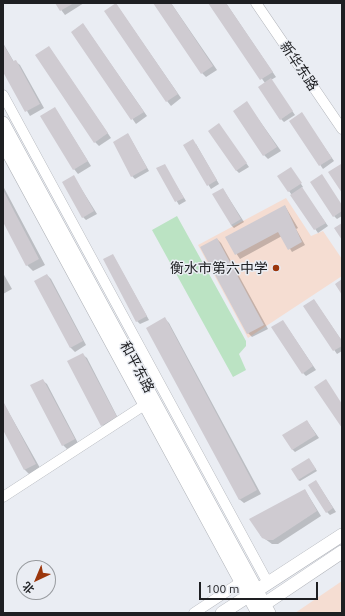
<!DOCTYPE html>
<html>
<head>
<meta charset="utf-8">
<style>
	body { margin:0 }
	#map { position:relative; width:345px; height:616px; overflow:hidden; background:#eaedf3; font-family:Ubuntu,"Noto Sans SC",sans-serif }
	canvas { display:block }
	.frame { position:absolute; inset:0; border:4px solid #1e1f22; pointer-events:none }
	.north { position:absolute; left:16px; top:560px; width:40px; height:40px; box-sizing:border-box; background:#eaedf3; border:1px solid #989b9f; border-radius:50%; rotate:224deg; font-size:11px; font-weight:700; line-height:16px; text-align:center; color:#1e1f22 }
	.north::after { content:''; display:block; margin:auto; width:14px; height:18px; background:#9b360c; clip-path:polygon(50% 0,100% 100%,50% 72%,0 100%) }
	.scale { position:absolute; left:199px; top:582px; width:119px; height:18px; box-sizing:border-box; border:2px solid #1e1f22; border-top:0; padding-left:5px; font-size:12px; line-height:14px; white-space:nowrap; color:#1e1f22; -webkit-text-stroke:3px #eaedf3; paint-order:stroke }
</style>
</head>
<body>
<div id="map">
<canvas width="345" height="616"></canvas>
<div class="frame"></div>
<div class="north">北</div>
<div class="scale">100 m</div>
</div>
<script>
const ctx = document.querySelector('canvas').getContext('2d');
ctx.lineJoin = 'round';
function paint(path, color) { ctx.fillStyle = color; ctx.fill(path, 'evenodd'); }
function stroke(path, color, width, dash) { ctx.strokeStyle = color; ctx.lineWidth = width; ctx.lineCap = dash ? 'butt' : 'round'; ctx.setLineDash(dash || []); ctx.stroke(path); }
function drawText(font, color, halo, rows, align = 'center') {
  ctx.font = font + ' Ubuntu,"Noto Sans SC",sans-serif'; ctx.lineWidth = 3; ctx.setLineDash([]); ctx.textBaseline = 'middle'; ctx.strokeStyle = halo; ctx.fillStyle = color; for (const [text, x, y, turn = 0] of rows) {
    ctx.save(); ctx.translate(x, y); ctx.rotate((+turn || 0) * Math.PI / 180); ctx.textAlign = isNaN(turn) ? turn : align; if (halo) ctx.strokeText(text, 0, 0); ctx.fillText(text, 0, 0); ctx.restore();
  }
}
paint(new Path2D(`
	M286,198l25,38 12,-5 19,28v17l-94,62 -50,-93z
	M342,581v32h-47z`), '#f5ddd2');
paint(new Path2D(`
	M177,216l69,125v5l-7,8 7,16 -13,7 -81,-147z`), '#bbe3c3');
paint(new Path2D(`
	M56,3h28l-19,12z
	M154,3h17l46,67 -11,7 -4,-4z
	M209,3h17l50,74 -5,3 24,35 -11,7 -3,-3 -16,-36z
	M116,4l65,94 -10,8 -4,-5z
	M83,24l64,92 -11,8 -64,-92z
	M3,43l11,19 1,-1 5,4 24,43 -14,8 -27,-46z
	M49,47l62,91 -12,8 -4,-4z
	M247,103l34,48 -13,8 -4,-4z
	M55,108l36,58 -13,8 -4,-5z
	M304,117l30,44 -11,8 -33,-48z
	M219,125l30,42 -10,6 -3,-3z
	M128,134l21,37 -14,8 -3,-3z
	M196,144l23,40 -8,5 -27,-43z
	M164,165l22,36 -7,4 -21,-36z
	M292,170l11,17 -2,1 27,38 -10,7 -29,-42z
	M74,177l23,37 -11,6 -3,-3z
	M3,186l42,79 -12,6 -6,-6 -24,-45z
	M223,189l21,33 -10,6 -3,-3z
	M342,205v11l-5,3 -3,-3z
	M285,206l13,22 -2,1 9,16 -13,7 -10,-16 -42,23 -14,-21z
	M217,239l4,4 47,86 -16,8 -4,-4z
	M113,255l36,65 -9,4 -3,-3z
	M3,273l9,16 -9,5z
	M47,275l4,4 35,66 -11,7 -5,-5z
	M314,300l28,41v10l-5,3 -33,-48z
	M165,319l4,4 92,171 -17,9 -5,-4z
	M285,324l31,46 -10,6 -3,-3z
	M82,354l5,4 33,64 -14,7 -4,-4z
	M42,380l5,4 31,59 -11,6 -4,-4z
	M3,402l37,66 -11,6 -4,-4 -22,-42z
	M307,421l12,17 -24,14 -3,-3z
	M309,459l8,12 -17,10 -2,-1z
	M316,481l20,31 -6,3 -3,-3z
	M305,490l16,26 -43,28h-6l-7,-5 -5,-4z`), '#0003');
paint(new Path2D(`
	M55,3h19l-14,8z
	M116,3l62,91 -12,8 -62,-91z
	M153,3h18l42,63 -12,8z
	M208,3h18l47,69 -13,8z
	M83,23l61,89 -13,8 -60,-88z
	M3,44l10,17 3,-1 24,44 -15,8 -22,-40z
	M49,46l59,87 -14,10 -59,-88z
	M271,78l22,33 -13,9 -22,-33z
	M247,101l30,46 -14,9 -30,-45z
	M55,107l33,54 -15,9 -33,-54z
	M302,112l30,46 -13,8 -30,-45z
	M219,123l28,40 -11,8 -28,-40z
	M128,133l19,35 -16,9 -18,-35z
	M193,139l24,41 -10,6 -24,-41z
	M165,164l19,34 -9,4 -19,-34z
	M341,164l1,1v28l-14,-21z
	M291,167l11,16 -14,9 -11,-16z
	M322,174l20,31v6l-9,6 -23,-35z
	M74,175l20,36 -12,7 -20,-36z
	M302,187l24,36 -12,7 -24,-35z
	M223,188l18,31 -10,6 -19,-31z
	M3,190l36,69 -13,7 -23,-44z
	M285,205l17,37 -14,8 -10,-18 -43,23 -10,-18z
	M342,223v17l-8,-12z
	M217,238l47,87 -17,9 -47,-87z
	M113,254l34,62 -11,6 -33,-63z
	M47,274l36,67 -13,7 -36,-67z
	M342,279v16l-7,-11z
	M314,299l28,42v5l-9,5 -30,-45z
	M165,317l92,173 -18,10 -93,-172z
	M283,320l30,46 -11,8 -31,-47z
	M83,353l34,64 -16,9 -34,-65z
	M43,379l32,60 -13,7 -32,-61z
	M326,379l16,25v24l-28,-41z
	M3,401l33,63 -12,6 -21,-40z
	M307,420l9,15 -24,15 -10,-15z
	M309,458l7,11 -18,11 -7,-11z
	M316,480l17,28 -7,5 -18,-28z
	M305,489l12,22 -44,29h-6l-5,-2 -13,-19z`), '#cfcbd1');
const minor = new Path2D(`
	M256,3l86,126
	M3,95l265,488
	M3,497l143,-93
	M194,613l47,-31`);
const major = new Path2D(`
	M3,123l266,490
	M3,143l255,470
	M257,609l85,-57
	M222,613l120,-78`);
stroke(minor, '#b0b3b9', 11);
stroke(major, '#b0b3b9', 14);
stroke(minor, '#fff', 10);
stroke(major, '#fff', 13);
for (const [x, y, r, color] of [
	[276,268,4,"#9b360c"]
]) { const dot = new Path2D(); dot.arc(x, y, r, 0, 2 * Math.PI); ctx.fillStyle = color; ctx.fill(dot); stroke(dot, '#eaedf3', 1.5); }
drawText('14px', '#1e1f22', '#eaedf3', [
	["新华东路",299,66,56],
	["和平东路",137,367,62]
]);
drawText('14px', '#1e1f22', '#eaedf3', [
	["衡水市第六中学",268,268]
], 'right');
</script>
</body>
</html>
